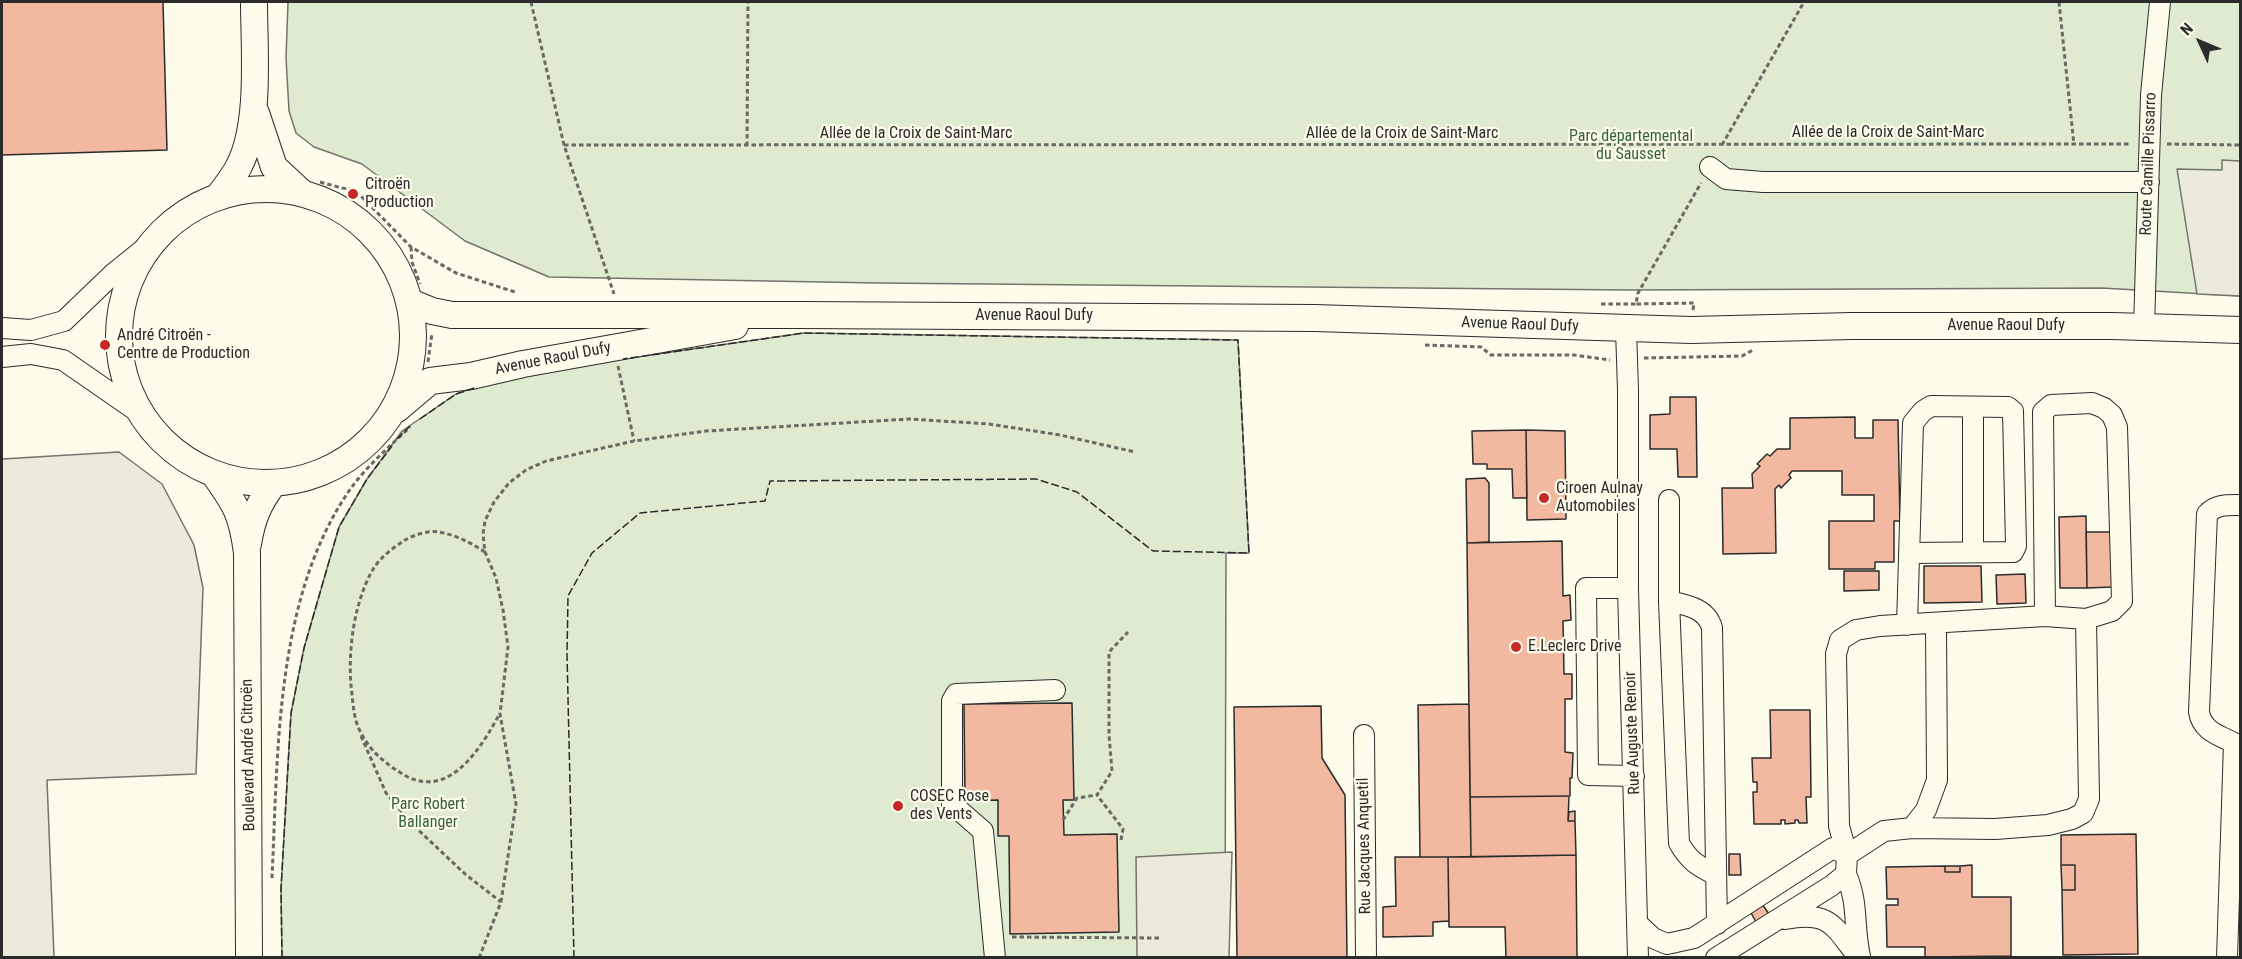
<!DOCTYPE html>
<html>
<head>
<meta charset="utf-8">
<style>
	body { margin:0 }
	#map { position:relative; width:2242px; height:959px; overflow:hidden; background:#fdfbea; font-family:"Roboto Condensed",sans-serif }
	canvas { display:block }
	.frame { position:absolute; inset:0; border:3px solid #2b2b2b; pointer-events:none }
	.north { position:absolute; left:2170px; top:12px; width:60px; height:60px; -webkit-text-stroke:4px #fdfbea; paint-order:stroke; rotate:314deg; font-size:16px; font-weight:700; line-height:24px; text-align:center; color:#2b2b2b }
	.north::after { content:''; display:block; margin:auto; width:21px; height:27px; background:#2b2b2b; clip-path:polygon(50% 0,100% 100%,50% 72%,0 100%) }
</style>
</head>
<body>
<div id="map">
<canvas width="2242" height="959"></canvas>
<div class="frame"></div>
<div class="north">N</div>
</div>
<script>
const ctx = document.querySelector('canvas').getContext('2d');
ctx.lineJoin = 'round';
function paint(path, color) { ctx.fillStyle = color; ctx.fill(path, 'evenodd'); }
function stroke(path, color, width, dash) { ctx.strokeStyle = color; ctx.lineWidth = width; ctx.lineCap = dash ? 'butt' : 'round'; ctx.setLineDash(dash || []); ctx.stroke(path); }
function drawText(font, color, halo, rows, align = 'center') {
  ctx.font = font + ' "Roboto Condensed",sans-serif'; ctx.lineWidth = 4.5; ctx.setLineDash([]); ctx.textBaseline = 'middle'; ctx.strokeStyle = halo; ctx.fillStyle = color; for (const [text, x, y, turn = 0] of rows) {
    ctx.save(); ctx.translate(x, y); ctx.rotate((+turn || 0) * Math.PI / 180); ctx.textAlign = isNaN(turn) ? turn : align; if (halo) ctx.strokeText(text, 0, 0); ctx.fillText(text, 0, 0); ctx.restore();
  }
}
const green = new Path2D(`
	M288,2h1952v294l-138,-8 -473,2 -751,-7 -329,-6 -84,-36 -103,-77 -48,-17 -18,-14 -7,-22 -3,-53z
	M804,333l434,7 11,213h-23l-1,404 -943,1 -1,-69 10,-176 13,-65 35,-121 28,-48 35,-48 54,-37 55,-19z`);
paint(green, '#deebd1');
stroke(green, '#74746e', 1.5);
const parking = new Path2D(`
	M2222,160l18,1v135l-43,-2 -20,-125 45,1z
	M119,452l43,32 32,61 9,43 -7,186 -149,6 7,177h-52v-498z
	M1232,852l-3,105h-92l-1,-100z`);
paint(parking, '#eceadb');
stroke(parking, '#74746e', 1.5);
const building = new Path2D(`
	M2,2h161l4,148 -165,5z
	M1670,397h26l1,80h-19l-1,-28h-27v-34l20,-1z
	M1855,417v21h18v-18h25l2,101h-6v41h-19v7h-46v-48h45v-26h-32v-24h-50l-3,4 2,3 -10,10 -2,-3 -4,4 1,64 -53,1 -1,-66h31l-1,-14 8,-8 -3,-2 10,-10 3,2 7,-7h13v-31z
	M1526,430l39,1 1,88 -39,1z
	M1526,430l1,68h-14l-1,-29h-25v-5h-14l-1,-33z
	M1485,478l4,5v59l-22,1 -1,-64z
	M2086,516l1,72h-27l-1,-71z
	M2086,532h27v55l-26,1z
	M1562,541l1,55 7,-1 1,25 -8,1 1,53h8v25h-7v53l8,1 -1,25h-2v18l-100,1 -3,-254z
	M1924,566h57l1,36 -58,1z
	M1844,571h35v19l-35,1z
	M2025,574l1,29 -29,1 -1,-29z
	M1072,703l2,97h-11l1,35 53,-1 2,98 -109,2 -1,-98h-11v-36l-33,1 -1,-97z
	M1469,704l2,153h-51l-2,-152z
	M1321,706l1,52 23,37 2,163h-110l-3,-251z
	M1770,710h40l1,87h-5l1,26h-8l-1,-3h-3v3l-10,1v-4h-4v4h-27l-1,-32h4v-10h-4l-1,-24h19z
	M1569,796l-1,25h7l1,34 -105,2 -1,-60z
	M1575,811v10h-7l1,-9z
	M2136,834l2,120 -75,1 -1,-65h13v-25h-14v-30z
	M1729,854h11l1,21h-12z
	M1576,855l1,103h-71l-1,-31h-56l-1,-70z
	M1395,857h53l1,64 -16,1v14l-50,1v-30l13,-1z
	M1972,865v32h39v59l-86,1v-10h-38l-1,-42h12v-6h-11l-1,-32 59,-1v6h15v-6z
	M2061,865h14v25h-13z
	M1945,866h15v6h-15z
	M1762,904l7,10 -13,8 -6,-11z`);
paint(building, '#f2b8a0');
stroke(building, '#2b2b2b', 1.5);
const minor = new Path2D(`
	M1710,167l16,12 37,3h386
	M2144,327l7,-232 9,-93
	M2,328l29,2 33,-9 50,-48 41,-33
	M1626,329l2,61v198l10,370
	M2,357l29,-3 32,6 78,54
	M1973,407v145
	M1669,500v101l10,242c10,18 19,23 37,32
	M1628,588h-42l2,187 46,1
	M1669,601c17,4 38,7 43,27l5,296
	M1907,625l6,-202 10,-12 8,-5 77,1 5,4 3,135 -3,6 -104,1
	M1364,735l2,223
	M2234,743c-15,-8 -32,-12 -35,-31l8,-198c9,-10 21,-9 33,-9
	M1912,828l14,-18 11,-30 -1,-156
	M1847,855l-8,-29 -3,-172 4,-14 16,-10 24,-4 165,-10 41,3
	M1846,874c13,30 7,52 14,82
	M1785,919c46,-9 49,8 74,39
	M1638,924l15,14 14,6 27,-6 139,-90 14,7
	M995,958l-12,-127 -31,-27v-103l4,-7 99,-4
	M1716,958l115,-72 15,-12 1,-19 37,-24 28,-3 83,1 53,-4 24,-6 11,-6 6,-14 -3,-180 26,-8 10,-10 -5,-174 -5,-12 -8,-7 -12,-5 -41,2 -8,7 2,204
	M2227,958l7,-215`);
const major = new Path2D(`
	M256,113l18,54 28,26
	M119 336a147 147 0 1 1 294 0a147 147 0 1 1-294 0Z
	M218,197c7,-10 16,-20 21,-31 22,-42 15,-117 15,-164
	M410,302l22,9 20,4h347l516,3 376,12 161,-4h260l128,4
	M397,409l33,-28 41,-5 52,-12 212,-38
	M214,474c22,31 28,40 33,79l2,405
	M248,544c4,-25 11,-42 26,-61`);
stroke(minor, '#2b2b2b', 22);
stroke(major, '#2b2b2b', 28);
stroke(new Path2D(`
	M531,2l33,143 50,149
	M2059,2l15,143
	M2167,144l73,1
	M564,145l1567,-1
	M1722,145l82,-143
	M747,146l1,-144
	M320,182l22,6 13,2 56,57 45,26 59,19
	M411,247l1,15 8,22
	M1601,304h35
	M1693,310l1,-7 -58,1 2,-11 63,-110
	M1425,345l56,2 10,8h83l36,5
	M1644,358l98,-2 11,-6
	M428,362l4,-29
	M618,366l16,75
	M373,437l16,-10
	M485,552c-14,-9 -29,-17 -46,-20 -10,-2 -25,3 -34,8 -12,8 -26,18 -33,31 -18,33 -24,78 -21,115 2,14 2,32 9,45 10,21 28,35 48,46 43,21 74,-31 91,-62
	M361,736l25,57 27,32 52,49 36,28
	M1063,820l14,-22 20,-3
	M1121,840l2,-11 -26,-34 15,-24 -3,-36v-83l19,-20
	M272,878c6,-124 3,-274 73,-381 17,-27 42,-48 65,-70
	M1012,937l148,1
	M479,958l22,-56 15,-98 -16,-90 8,-67 -5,-37 -7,-32 -11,-26 -2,-18 2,-13 9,-19 15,-19 17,-13 20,-9 88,-20 72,-10 204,-12 79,5 71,11 75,17`), '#6a6964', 3, [4.5, 3]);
stroke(minor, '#fdfbea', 20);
stroke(major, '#fdfbea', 26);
stroke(new Path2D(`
	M420,419l36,-25 21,-7
	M397,439l13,-13
	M282,958l-1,-69 10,-176 13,-65 35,-121 28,-48 25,-33
	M574,958l-7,-304 1,-58 24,-43 48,-40 125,-12 5,-20 266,-2 41,13 76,59 96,2 -11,-213 -434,-7 -181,26`), '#2b2b2b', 1.5, [8, 3]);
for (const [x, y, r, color] of [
	[353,194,6,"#c62828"],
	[105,345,6,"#c62828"],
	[1544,498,6,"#c62828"],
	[1516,647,6,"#c62828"],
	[898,806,6,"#c62828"]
]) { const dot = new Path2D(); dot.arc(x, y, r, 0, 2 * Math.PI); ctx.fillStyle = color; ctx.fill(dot); stroke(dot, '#fdfbea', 2); }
drawText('16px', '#2b2b2b', '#fdfbea', [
	["Allée de la Croix de Saint-Marc",1888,133],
	["Allée de la Croix de Saint-Marc",916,134],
	["Allée de la Croix de Saint-Marc",1402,134],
	["Route Camille Pissarro",2149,164,-88],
	["Avenue Raoul Dufy",1034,316],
	["Avenue Raoul Dufy",1520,325,2],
	["Avenue Raoul Dufy",2006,326],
	["Avenue Raoul Dufy",553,359,-11],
	["Rue Auguste Renoir",1633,733,-92],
	["Boulevard André Citroën",249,755,-91],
	["Rue Jacques Anquetil",1365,846,-91]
]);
drawText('16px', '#34623c', '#fdfbea', [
	["Parc départemental",1631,137],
	["du Sausset",1631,155],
	["Parc Robert",428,805],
	["Ballanger",428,823]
]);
drawText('16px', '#2b2b2b', '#fdfbea', [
	["Citroën",365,185],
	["Production",365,203],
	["André Citroën -",117,336],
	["Centre de Production",117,354],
	["Ciroen Aulnay",1556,489],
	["Automobiles",1556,507],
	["E.Leclerc Drive",1528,647],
	["COSEC Rose",910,797],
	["des Vents",910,815]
], 'left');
</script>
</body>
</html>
